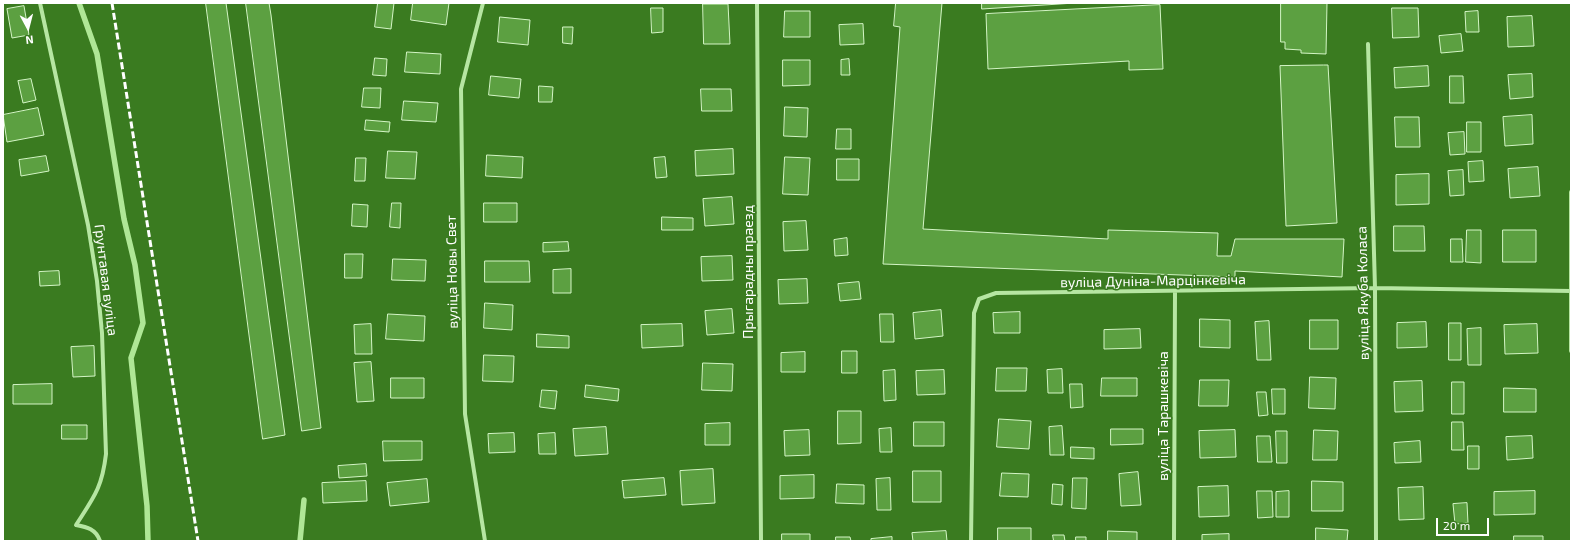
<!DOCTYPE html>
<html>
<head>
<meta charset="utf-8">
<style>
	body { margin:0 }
	#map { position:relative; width:1574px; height:544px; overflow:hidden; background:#3a7b20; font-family:"Exo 2",sans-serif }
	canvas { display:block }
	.frame { position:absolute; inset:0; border:4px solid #fff; pointer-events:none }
	.north { position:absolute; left:8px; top:8px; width:40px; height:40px; -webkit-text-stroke:3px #3a7b20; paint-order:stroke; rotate:173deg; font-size:11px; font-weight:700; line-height:16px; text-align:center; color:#fff }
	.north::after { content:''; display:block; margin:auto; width:14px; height:18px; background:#fff; clip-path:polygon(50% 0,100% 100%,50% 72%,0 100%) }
	.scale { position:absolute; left:1436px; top:518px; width:53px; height:18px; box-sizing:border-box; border:2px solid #fff; border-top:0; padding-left:5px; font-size:12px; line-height:14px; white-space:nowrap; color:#fff; -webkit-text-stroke:3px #3a7b20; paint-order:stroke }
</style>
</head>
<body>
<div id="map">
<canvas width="1574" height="544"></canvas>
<div class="frame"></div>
<div class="north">N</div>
<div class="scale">20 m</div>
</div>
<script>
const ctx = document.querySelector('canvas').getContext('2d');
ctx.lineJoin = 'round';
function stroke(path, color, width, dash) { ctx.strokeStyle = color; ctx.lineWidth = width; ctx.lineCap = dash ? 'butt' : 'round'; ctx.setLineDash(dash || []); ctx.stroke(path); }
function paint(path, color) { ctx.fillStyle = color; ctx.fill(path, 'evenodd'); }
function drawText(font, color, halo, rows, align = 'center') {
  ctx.font = font + ' "Exo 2",sans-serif'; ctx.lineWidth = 3; ctx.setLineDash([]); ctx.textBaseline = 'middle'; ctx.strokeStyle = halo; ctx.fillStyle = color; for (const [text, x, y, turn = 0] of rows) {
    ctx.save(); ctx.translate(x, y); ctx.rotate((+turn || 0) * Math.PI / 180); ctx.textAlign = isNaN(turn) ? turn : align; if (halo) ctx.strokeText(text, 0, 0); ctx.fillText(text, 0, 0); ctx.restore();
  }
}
stroke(new Path2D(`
	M79,3l18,51 27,165 11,46 8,58 -12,35 16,148 1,35
	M300,541l4,-41`), '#afe796', 5.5);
const building = new Path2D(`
	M206,3h20l59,432 -22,4z
	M246,3h23l2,12 50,413 -19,3z
	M378,3h16l-3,26 -16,-2z
	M413,3h36l-3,22 -35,-5z
	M896,3h46l-19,226 185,10v-9l110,3 -1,23h14l4,-17h109l-2,38 -107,-6v6l-352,-13 17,-237 -6,-1z
	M982,3h93l-93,6z
	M1281,3h46l-1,51 -25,-1v-3l-16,-1v-7h-4z
	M703,4h25l2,40h-26z
	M1160,5l3,64 -34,1v-9l-141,8 -2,-55z
	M24,6l5,29 -17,3 -5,-29z
	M651,8h12v24l-11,1z
	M1392,8h26l1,29 -26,1z
	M785,11h25v26h-26z
	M1478,11l1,21h-13l-1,-20z
	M1532,16l2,30 -26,1 -1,-30z
	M500,17l30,3 -2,25 -30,-3z
	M863,24l1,20 -24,1 -1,-20z
	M563,27h10l-1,17 -9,-1z
	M1461,34l2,17 -22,2 -2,-17z
	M407,52l34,2 -1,20 -35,-2z
	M375,58l12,1 -1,17 -13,-1z
	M849,59l1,16h-9v-15z
	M783,60h27v25l-27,1z
	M1324,65h4l9,158 -51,3 -6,-160z
	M1428,66l1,20 -34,2 -1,-20z
	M1532,74l1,23 -23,2 -2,-24z
	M491,76l30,3 -2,19 -30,-3z
	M1450,76h13l1,27h-14z
	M31,79l5,21 -13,3 -5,-22z
	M539,86l14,1 -1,15h-13z
	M364,88h17l-1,20 -18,-1z
	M701,89h30l1,22h-30z
	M404,101l34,2 -2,19 -34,-2z
	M785,107l23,1 -1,29 -23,-1z
	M38,108l6,27 -37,7 -4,-27z
	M1532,115l1,29 -28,2 -2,-29z
	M1395,117h24l1,30h-24z
	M366,120l24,2 -1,10 -24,-2z
	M1467,122h14v30h-14z
	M837,129h14v20h-15z
	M1464,132l1,22 -15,1 -2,-22z
	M733,149l1,25 -38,2 -1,-25z
	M388,151l29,1 -2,27 -29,-1z
	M487,155l36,2 -1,21 -36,-2z
	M46,156l3,15 -28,5 -2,-16z
	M665,157l2,20 -11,1 -2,-20z
	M785,157l25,1 -2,37 -25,-1z
	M356,158h10l-1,23h-10z
	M837,159h22v21h-22z
	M1483,161l1,20 -15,1 -1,-20z
	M1538,167l2,29 -30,2 -2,-29z
	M1463,170l1,25 -14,1 -2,-25z
	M1429,174v30l-33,1v-30z
	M732,197l2,27 -29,2 -2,-27z
	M392,203h9l-1,25 -10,-1z
	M484,203h33v19h-33z
	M353,204l15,1 -1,22 -15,-1z
	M662,217l31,1v12h-31z
	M806,221l2,29 -24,1 -1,-29z
	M1394,226h30l1,25h-31z
	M1467,230h14v33l-15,-1z
	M1503,230h33v32h-33z
	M847,238l1,17 -13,1 -1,-16z
	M1451,239h11l1,23h-12z
	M568,242l1,9 -26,1v-9z
	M345,254h18l-1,24h-17z
	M732,256l1,24 -31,1 -1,-24z
	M393,259l33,1 -1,21 -33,-1z
	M485,261h44l1,21h-45z
	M571,269v24h-18v-23z
	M59,271l1,14 -20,1 -1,-14z
	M807,279l1,24 -29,1 -1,-24z
	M859,282l2,17 -21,2 -2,-17z
	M485,303l28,2 -1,25 -28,-2z
	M732,309l2,24 -27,2 -2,-24z
	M941,310l2,26 -28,3 -2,-26z
	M1020,312v21h-26l-1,-20z
	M388,314l37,2 -1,25 -38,-2z
	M880,314h13l1,28h-13z
	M1200,319l30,1v28l-30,-1z
	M1310,320h28v29h-28z
	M1269,321l2,39h-14l-2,-38z
	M1426,322l1,25 -30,1v-25z
	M1449,323h12v37h-12z
	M371,324l1,30h-17l-1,-29z
	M682,324l1,22 -41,2 -1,-23z
	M1537,324l1,29 -33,1 -1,-29z
	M1481,328v37h-13l-1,-36z
	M1140,329l1,19 -37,1v-19z
	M537,334l32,2v12l-32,-1z
	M94,346l1,30 -22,1 -2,-30z
	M842,351h15v22h-15z
	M805,352v20h-24v-19z
	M484,355l30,1 -1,26 -30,-1z
	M371,362l3,39 -17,1 -3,-39z
	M703,363l30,1 -1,27 -30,-1z
	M997,368h30l-1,23h-30z
	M1062,369l1,24h-15l-1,-23z
	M895,370l1,30 -12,1 -1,-30z
	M944,370l1,24 -28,1 -1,-24z
	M1310,377l26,1 -1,31 -26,-1z
	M391,378h33v20h-33z
	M1102,378h35v18h-36z
	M1200,380h29l-1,26h-29z
	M1422,381l1,30 -28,1 -1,-30z
	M1452,382h12v32h-12z
	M52,384v20h-39v-19z
	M1070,384h12l1,23 -12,1z
	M586,385l33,4 -1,12 -33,-4z
	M1504,388l32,1v23h-32z
	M1272,389h13v25h-12z
	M542,390l15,1 -2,18 -15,-2z
	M1257,392h9l2,23 -9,1z
	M838,411h23v32l-23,1z
	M999,419l32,2 -2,28 -32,-2z
	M914,422h30v24h-30z
	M1452,422h11l1,28h-12z
	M730,423v22h-25v-21z
	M62,425h25v14h-25z
	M1062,426l2,29h-14l-1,-28z
	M606,427l2,27 -33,2 -2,-27z
	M891,428l1,24h-12l-1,-23z
	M1111,429h32v15l-32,1z
	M809,430l1,25 -25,1 -1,-25z
	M1235,430l1,27 -36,1 -1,-27z
	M1314,430l24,1 -1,29h-24z
	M1276,431h11v32h-10z
	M514,433l1,19 -26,1 -1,-19z
	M555,433l1,21h-17l-1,-20z
	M1257,436h13l2,26h-14z
	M1532,436l1,22 -26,2 -1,-23z
	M383,441h39v19l-38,1z
	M1420,441l1,21 -26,1 -1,-20z
	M1468,446h11v23h-11z
	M1071,447l23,1v11l-23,-1z
	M366,464l1,12 -28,2 -1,-12z
	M713,469l2,34 -33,2 -2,-34z
	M913,471h28v31h-28z
	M1138,472l3,33 -20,1 -2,-32z
	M1002,473l27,1 -1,23 -28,-1z
	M814,475v23l-34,1v-23z
	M664,478l2,17 -42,3 -2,-17z
	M890,478l1,32h-14l-1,-31z
	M1073,478h14l-1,31 -14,-1z
	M427,479l2,23 -39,4 -3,-23z
	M366,481l1,20 -44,2 -1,-20z
	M1312,481l31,1v29h-31z
	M837,484l27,1v19l-28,-1z
	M1053,484l10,1 -1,20 -10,-1z
	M1228,486l1,30 -30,1 -1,-30z
	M1423,487l1,32 -25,1 -1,-32z
	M1257,491h15l1,26 -15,1z
	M1289,491v26h-13v-25z
	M1535,491v23l-41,1v-23z
	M1467,503l1,20 -13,1 -2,-20z
	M998,528h33v13h-33z
	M1316,528l32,2 -1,11h-31z
	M946,531l1,10h-34l-1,-8z
	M1108,531l29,1v9h-29z
	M782,534h28v7h-28z
	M1229,534v7h-27v-6z
	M1053,535h11l1,6h-11z
	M1514,536h29v5h-29z
	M836,537h14l1,4h-15z
	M892,537v4h-21v-2z
	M1076,537h10v4h-10z`);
paint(building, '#5ca041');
stroke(building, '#d4f5c6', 1);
stroke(new Path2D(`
	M40,3l48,222 9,56 5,52 4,121c-4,34 -12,43 -30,71 11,2 20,4 24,16
	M483,3l-22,86 4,325 20,127
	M757,3l4,538
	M1368,44l7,244 1,253
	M1571,192v159
	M971,541l3,-228 5,-14 17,-6 379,-5 196,3
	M1174,541l1,-249`), '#b6e6a2', 4);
stroke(new Path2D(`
	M112,3l86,538`), '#fff', 3, [7, 3]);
drawText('14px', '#fff', '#3a7b20', [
	["вуліца Новы Свет",452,272,-91],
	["Прыгарадны праезд",748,272,-90],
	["Грунтавая вуліца",106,280,83],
	["вуліца Дуніна-Марцінкевіча",1153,281,-1],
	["вуліца Якуба Коласа",1363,293,-91],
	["вуліца Тарашкевіча",1163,416,-90]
]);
</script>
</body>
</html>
